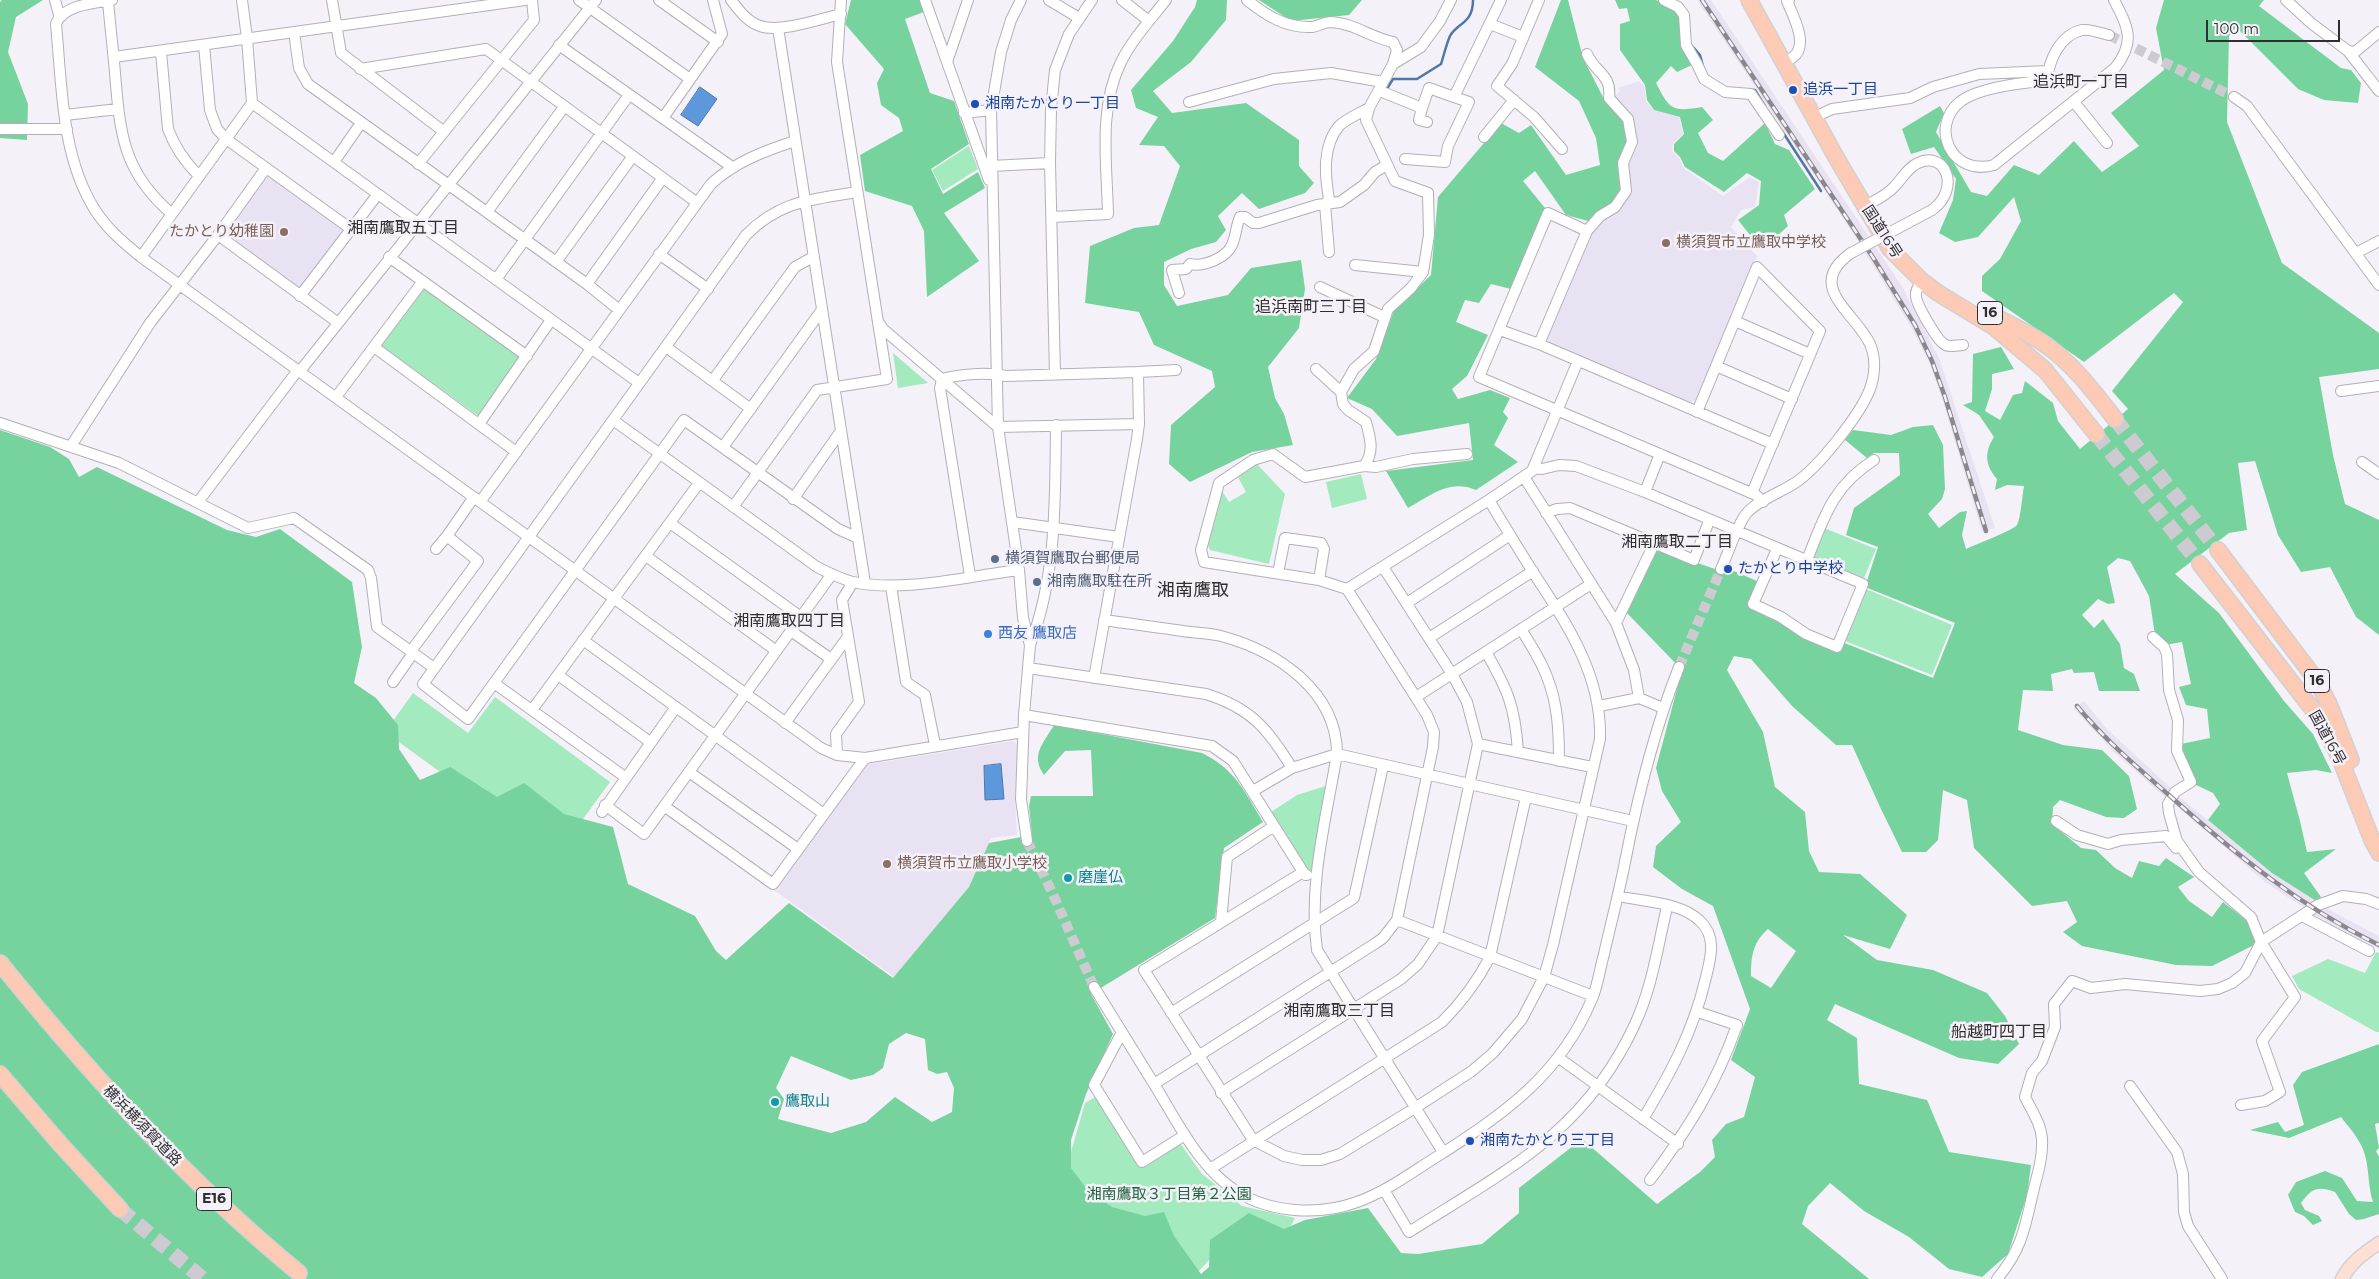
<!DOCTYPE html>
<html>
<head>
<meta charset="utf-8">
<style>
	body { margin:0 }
	#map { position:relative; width:2379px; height:1279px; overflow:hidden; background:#f5f1f9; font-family:Montserrat,sans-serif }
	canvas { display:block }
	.scale { position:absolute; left:2206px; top:20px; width:134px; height:22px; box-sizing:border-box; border:2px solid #302e31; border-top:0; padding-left:6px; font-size:15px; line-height:18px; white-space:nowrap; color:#302e31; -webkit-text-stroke:4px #f5f1f9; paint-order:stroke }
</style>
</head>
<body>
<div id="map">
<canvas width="2379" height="1279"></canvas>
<div class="scale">100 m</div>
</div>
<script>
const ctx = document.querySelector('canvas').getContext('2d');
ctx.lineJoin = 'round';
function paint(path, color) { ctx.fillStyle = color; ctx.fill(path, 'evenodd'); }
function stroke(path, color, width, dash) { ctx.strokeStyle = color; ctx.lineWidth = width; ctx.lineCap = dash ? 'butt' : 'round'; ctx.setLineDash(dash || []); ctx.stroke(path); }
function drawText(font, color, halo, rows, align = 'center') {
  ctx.font = font + ' Montserrat,"Noto Sans JP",sans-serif'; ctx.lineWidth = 5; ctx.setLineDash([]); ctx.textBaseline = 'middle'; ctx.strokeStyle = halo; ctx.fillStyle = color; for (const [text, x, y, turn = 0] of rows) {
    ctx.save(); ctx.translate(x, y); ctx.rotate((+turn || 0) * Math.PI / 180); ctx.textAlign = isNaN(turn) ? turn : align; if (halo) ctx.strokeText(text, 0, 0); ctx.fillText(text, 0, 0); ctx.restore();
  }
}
paint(new Path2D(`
	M1697,0h14l192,288 36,70 56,170 -13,4 -40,-134 -13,-36 -18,-35 -60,-97z
	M1639,81l5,5 2,15 7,9 26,7 4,17 -10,9 -1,8 7,7 5,10 39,28 27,-19 9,5 -4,25 -14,3 -10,17 26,29 -61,144 -8,3 -138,-58 -4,-8 45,-107 37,-39 -17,-94 9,-5 -2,-4z
	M267,171l81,57 -48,64 -80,-56z
	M2084,701l23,28 67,62 -6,9 -54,-48 -40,-43z
	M1013,741l5,4 -3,53 2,37 -26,3 -22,53 -68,91 -127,-92 90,-125z
	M2176,794l96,79 44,28 -10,8 -41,-27 -94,-81z
	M2322,906l57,30v13l-65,-34z`), '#e9e2f2');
paint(new Path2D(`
	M969,146l9,23 -35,22 -11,-21z
	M424,285l96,72 -40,60 -99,-71z
	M893,353l34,29 1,1 -30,5z
	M1257,464l28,30 -16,70 -59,-14 -5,-12 16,-49 8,13 17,-10 -8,-15z
	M1361,474l6,25 -35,9 -6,-26z
	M1824,528l52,21 -12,29 -52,-21z
	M1866,589l86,36 -20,50 -87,-34z
	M413,693l55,40 27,-36 115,85 -54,74 -171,-124z
	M1326,786l-12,82 -4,3 -4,-1 -35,-58 26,-17z
	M2376,952l3,1v79h-3l-77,-43 -7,-13 36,-17 37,14z
	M1097,1096l44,71 39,-24 22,31 40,32 53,12 -14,27 -42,-18 -40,44 -50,-42 -64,-34 -18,-29 18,-63z`), '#a3eabe');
paint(new Path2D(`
	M2,0h41l-27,17 -8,35 20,52 -1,36 -27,-2v-136z
	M851,0h69l4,12 -19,7 25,74 24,8 15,43 -38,25 12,25 35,-22 7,16 -41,25 35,48 -52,36 -3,-66 -12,-25 -47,-15 -5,-36 43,-24 -4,-13 -18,-13 -4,-22 7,-14 -39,-45z
	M1197,0h30l-1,20 -35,42 -38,29 19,22 74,-10 53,37v26l15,17 -9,10 -46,16 -17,-16 -24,23 8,14 -10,12 -25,7 -27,13v23l13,21 51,-11 23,-27 50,-8 4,29 -6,39 -31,39 7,31 9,16 9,31 -41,7 -62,30 -21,-18 2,-39 44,-38 -3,-16 -58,-26 -15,-33 -54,-9 5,-57 44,-18 25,-3 21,-59 -16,-20 -25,-1 19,-28 -22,-9 -5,-18 42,-49 22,-34z
	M1259,0h103l-13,15 -58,6z
	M1561,0h7l15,58 22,43 19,20 5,19 -11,21 4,29 -10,14 -14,7 -10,10 -22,-6 -31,-44 -12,10 22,27 -34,81 -20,-5 -12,19 -14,-3 -9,22 32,13 -21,41 -15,13 6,10 32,-9 20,8 -7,14 5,6 -14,27 24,17 -42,28c-27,-11 -44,5 -68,18l-22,-37 87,-11 -4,-37 -72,13 -25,-27 -25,-11 29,-39 18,-48 37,-36 7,-78 63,-74 18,10 12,-8 35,50 34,-10 -4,-27 -17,-37 -44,-34z
	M1615,0h41l21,9 17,55 -17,8 -6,-6 -15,17c14,27 16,29 46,24l11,13 -15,13 10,20 15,8 42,-38 10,21 14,6 26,39 -31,26 4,11 -26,24 -24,-30 21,-15 2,-24 -14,-8 -23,19 -39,-25 -5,-10 -6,-6v-7l10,-10 -4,-17 -26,-7 -7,-10 -2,-15 -25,-35v-26l10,-3 -3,-13 -8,1z
	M2164,0h100l-5,6 82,62 10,2 10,13 -3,20 -34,-3 -26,-11 -62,-62 -7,9 -2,86 55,141 97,70v36l-60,8 14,78 12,49 34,16v115l-23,-18 -26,-50 -29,5 -23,-37 -23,-74 -17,2 9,67 -18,3 -54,41 44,39 65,88 29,33 19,39 -16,-3 -29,3 13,48 7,31 29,-3 -32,24 17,24 -5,4 -44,-28 -64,-53 12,-16 -7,-11 -19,-9 -14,-31 1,-9 29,-6 -3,-29 -21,-4 -7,-18 12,-3 -9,-42 -17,3 -10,-10 -6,-39 -19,-35 -12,-3 -11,9 8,36 -7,1 -10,-5 -16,16 12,13 9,-9 17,25 4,24 10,6 6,17h-41l-5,-19 -20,1 -2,-4 -21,5 2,17 -30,-1 -5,40 45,15 39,5 27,26 8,33 -13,9 -18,-1 -46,-17 -7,7 -1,17 29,24 15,2 19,18 17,10 7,-17 20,5 7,-8 28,19 -16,10 11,14 23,16 11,-15 22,17 15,23 -48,24 -36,-1 -94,-19 -19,-14 14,-10 -10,-21 -35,5 -58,-58 -7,-48 -24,-10 -5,50 -12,12h-24l-22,-45 -28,-62h-16l-44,-39 -41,-47 -17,-3 -7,14 36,62 12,55 30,25 4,39 10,21 41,2 47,41 -17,34 -47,-14 34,25 56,10 54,23 18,23 14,28 -21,20 -39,-6 -124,-54 -8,16 30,18 2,46 68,16 22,52 82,13 -4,30 -19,59 -26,23 -33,-8 -40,-32 -45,-26 -34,-28 -22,23 -6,18 67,55h-1869v-849l50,17 19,12 10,18 18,-10 130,63 29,7 24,-8 72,53 10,65 -8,36 22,15 22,27 1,24 21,31 30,-13 47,30 27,-14 40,31 49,13 15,57 67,32 21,35 10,9 63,-57 104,75 76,-91 20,-44 43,-8 -3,-29 2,-10h62l-2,-46 -26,1 -21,24c-14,-20 -1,-31 10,-50l148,28c34,17 42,38 61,69l-39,26 -9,70 -124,76 22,40 -27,60 -15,46v28l18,24 23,15 33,9 19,-4 10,24 27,38 8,-7 1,-27 39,-27 35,16 21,-9 63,-12 33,45 17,1 64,-10 37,-31v-25l63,-49 75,65 43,-32 15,-15 -3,-17 14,-16 18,-7 11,-40 -24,-17 19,-51 -37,-103 -31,-17 -29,-22 3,-21 25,-24 -19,-31 -6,-23 26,-98 -55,-57 29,-64 65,22 8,-2 28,12 -9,26 82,41 12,-6 91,36 22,-55 -90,-36 13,-40 -32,-12 8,-27 46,-33 -1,-22h-25l-7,5 -22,-18 8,-10 38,5 22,-8 20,-2 10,20 2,44 -3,10 -14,15 11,14 21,-16 7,-1 -5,24 4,14c8,-4 48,-19 51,-24 4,-8 5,-29 7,-39l-17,-1 -12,5 2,-11c-12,-14 -13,-26 -3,-42l-15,-22 -16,-10 9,-3 1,-48 28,-7 13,22 -22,5v15l-7,22 15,9 13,-25 9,-2 3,-12 28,22 5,18 22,28 48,-40 -16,-18 71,-89 -9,-9 -90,69 -102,-71v-15l18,-17 21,-38 -7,-24 -36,40 -23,5 -16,-9 14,-33 3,-21 -22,-32 -23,7 -9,-25 38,-23 4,7 -8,19 35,60 16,4 27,-31 25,10 35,-34 28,31 37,-26 -28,-33 53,-43 -8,-42zM1768,929l28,22 -25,37 -20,-12c0,-20 2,-34 17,-47zM906,1033l19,6 3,31 9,4 10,-2 7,16 -2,24 -20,10 -37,-25 -29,25 -35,11 -53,-14 6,-20 -8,-11 15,-32 60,24 22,-5 10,-7 6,-24z
	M2379,1044v79l-4,1 4,24 -3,3 3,6v57l-15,5 -8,1 -7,-6 -14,-22c-17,-6 -23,-4 -34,11l4,7 14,6 3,5 -9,4 -9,-9 -9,-4 -7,-17 8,-13 29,-11 17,7 15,23 16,1c-6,-18 -3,-38 -11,-55 -5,-11 -14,-21 -21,-30l-52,21 -39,-8 28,-8 7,10 19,-7 -11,-40 9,-13z`), '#77d39d');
const water = new Path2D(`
	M700,87l17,12 -19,27 -17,-11z
	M1001,764l3,35 -19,1 -1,-34z`);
paint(water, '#5c98db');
stroke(water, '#4f78a8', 1);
stroke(new Path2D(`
	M1693,47l7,8 3,11
	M1388,87l5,-8h24l24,-15c3,-9 5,-19 9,-28 7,-13 23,-12 23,-36
	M1752,90h3l10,16
	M1782,131l39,60`), '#4f78a8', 2.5);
stroke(new Path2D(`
	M2109,35l125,62
	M1679,667l42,-98
	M1027,841l25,51 42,95`), '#cecad1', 10, [10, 5]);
stroke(new Path2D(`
	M2115,419l103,131
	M2096,434l104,130
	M120,1209l83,70`), '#cecad1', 15, [15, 8]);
const minor = new Path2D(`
	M55,0l4,15
	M112,0c-18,3 -49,5 -56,24 6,62 5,132 39,186 12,19 29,33 46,47l680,491 16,7 28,3 158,-26
	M332,0l9,53 102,78
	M579,0l111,79
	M659,0l59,42
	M731,0c8,10 16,22 29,26 20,7 60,-7 81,-12
	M925,0l64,180
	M1021,0l-10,20 -10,32 -10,58 7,317 21,143 4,48 7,27 -6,70 -3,84 6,42
	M1049,0l30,18
	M1122,0l27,21
	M1247,0c20,16 39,28 65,27 6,-1 13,-5 19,-5 22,1 41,16 62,20l4,8 -4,14
	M1539,0l-27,64 -15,22 37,31 28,32
	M1664,0l14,7 6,8 2,30 11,19 7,15 21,13 26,2 28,41
	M1789,0l-2,1c6,15 23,45 5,57
	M2286,0l25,23 37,28 7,1 24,-20
	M108,1c2,24 5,48 7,72 5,61 8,99 57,141
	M1490,24l33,13
	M778,28l87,555
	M294,32l5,36 9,16 279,200 31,25
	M2109,35c-8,-2 -19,-6 -27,-5 -22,5 -33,30 -35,50 -24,3 -66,7 -86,21 -33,26 -9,76 33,64l121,-97c21,-26 13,-41 -1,-68
	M204,45l6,65 7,19 9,10 125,90
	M559,45l173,122
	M2348,51l31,40
	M161,52l7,77c7,19 17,33 31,47
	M114,57l411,-57
	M947,62l21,-62
	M360,69l126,-20 210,153
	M1380,91l42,17 7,-20 25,9
	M2234,97l13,9 132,179
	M1189,102l85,-23 57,-6 52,9
	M2074,102l33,41
	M252,103l387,280
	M1422,108l-3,12 8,2
	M964,113l27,-3
	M65,115l53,-6
	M1815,117l17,-8 78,-11 23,-11 46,-13 69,-3
	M663,118l59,-84 -9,-34
	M0,129h67
	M1484,137l30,-37
	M1405,159l40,3 3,-16 21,-44 -15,-5 47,-97
	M334,162l27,-39
	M418,164l116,-144 -2,-20
	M991,166l59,-3
	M857,192c-46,8 -76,8 -111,43l-323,449 45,35 216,-299 154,109 20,9
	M1865,206c9,-5 21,-10 29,-19 8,-8 13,-19 24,-24 28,-13 43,26 14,47
	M487,212l77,-105
	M1053,217l55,-3c-1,-50 -10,-105 13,-152 11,-22 29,-42 45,-62
	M1587,231l-39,-18 -69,164 277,118 7,7
	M218,235l119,87
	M1329,252l-4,-48 4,-5c-4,-23 -7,-53 10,-73 7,-7 21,-13 30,-18
	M2356,253l23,-12
	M659,254l49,35
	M141,257l111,-154 -5,-65 -5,-38
	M389,257l138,99
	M556,262l77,-106
	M1355,265l68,7
	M497,278l132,-183
	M1922,281c-3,5 -7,9 -6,15 0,8 21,44 28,48 5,4 13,1 19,1
	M587,284l75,-105
	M1320,287l64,30
	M1179,293l-7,-23 14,-1 4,-5c14,3 36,-6 42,-19 4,-9 4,-19 8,-28h5l8,6h6l58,-18 23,-3 24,-17 11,-13 12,-7
	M300,296l78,-102
	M1735,321l75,33
	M879,323l4,6 115,98 141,-3
	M1500,330l39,14 234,100
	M1539,344l48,-113 13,-15 15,-9 11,-16 -3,-28 9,-21 -4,-23 -19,-21c3,-24 -14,-25 -22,-44
	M374,347l141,104
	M666,347l85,62
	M1716,366l76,33
	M1316,369l25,23
	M300,371l296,-371
	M1138,372l38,-2
	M1055,374l-5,-211 1,-54 4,-39 14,-36 23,-34
	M713,380l82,-113 18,-10
	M2341,391l38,-5
	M336,397l87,-116
	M1697,412l60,-145 63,64 -68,162
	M613,420l204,147c12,6 24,12 36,15 49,11 116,-6 166,-12
	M0,423l119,40 129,65 46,-10 74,52 3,8 6,49 57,41
	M479,424l72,-104
	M71,446l79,-123 68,-88 48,-67
	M723,447l98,-136
	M2362,462l17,12
	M1364,466l12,1 37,-8 54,-5
	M1534,468l8,1 17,-4 17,1 69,26 218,92 -26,63 -31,-13 -25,-17 -28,-13 24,-55
	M1524,477l92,146 18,47 5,28
	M1645,492l15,-38
	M793,499l48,-68
	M198,502l100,-132
	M480,502l231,-318c24,-22 53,-33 84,-43
	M733,507l84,-117 70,-11 -50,-317 4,-62
	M1546,513l11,-4 13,-1 124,52 15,-39
	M1012,522l107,15
	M670,523l131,94
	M436,549l11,-13
	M646,556l129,94
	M1807,560c17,-43 26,-74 67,-100
	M1721,569c8,-17 14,-40 25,-55 9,-12 35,-22 49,-31 23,-15 65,-68 75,-94 5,-14 6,-31 0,-45 -15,-32 -66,-58 -19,-91
	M1278,573l7,-35 36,5 3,6 -5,31
	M970,576l-30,-188 2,-9c18,-5 45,-7 64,-3l132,-4 1,52 -2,15 -43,239
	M891,586l15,96 19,13 10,50
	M1347,589l142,-89 43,-29 46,-110
	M1407,603l103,-68
	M1104,620c26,4 53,7 79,11 12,2 26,2 38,5 56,15 116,55 116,118 -11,65 -29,131 -20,196l126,202
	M1616,623l38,-79
	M1521,629c9,15 20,31 26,48 11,27 12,55 12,84
	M791,631l40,28
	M2153,637l11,10 3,7 2,36 9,30 -1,31 14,31 -16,10 -7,12 1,9 8,28 22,31 52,45 10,25 34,55 -33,44 18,51 -15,9 -24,4
	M1429,638l104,-67
	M583,640l241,174
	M1030,645c27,-70 25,-145 26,-220
	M411,651l67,-90 -31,-25 27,-39
	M1486,652c22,38 29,55 32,99
	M1028,668l178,26c45,14 62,35 86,74
	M558,675l92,67
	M393,682l20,-29
	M494,683l131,94
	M1416,697l175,-113
	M1599,706l40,-8 24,10
	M532,710l167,-227
	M1024,715l188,31 21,15 72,114h2
	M785,723l62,-85
	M1478,744l114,23
	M837,755l-1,-21 23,-32 -17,-102 11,-18
	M689,772l109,77
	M1253,791l39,-23 45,-14 296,67
	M605,805l39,29 188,-260
	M664,806l109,78 92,-126
	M602,812l74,-105
	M2056,821l21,14 31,9 13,-4 45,-4 10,12
	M1303,872l-159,98 109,170 31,16 18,4h19l19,-6 75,-46 57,-37 21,-18 29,-34 22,-42 9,-32 47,-206c2,-64 -33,-115 -67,-167 -15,-24 -30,-48 -44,-72
	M1618,896c26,6 63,6 82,25 18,17 10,39 5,60 -12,51 -35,93 -62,138
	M2302,916l67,35
	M1397,920l196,76
	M1221,922l6,-65 47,-31
	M1094,987c21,34 42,68 63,102 22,36 43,79 79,102 34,22 83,25 121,11 29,-10 55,-30 81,-46 67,-43 122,-81 154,-157 6,-14 8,-31 12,-45 7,-31 15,-61 21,-92 13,-67 29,-132 54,-195
	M1171,1013l183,-115 29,-132
	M1122,1032l-28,53 48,77 43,-27
	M1559,1058l119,86
	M1154,1084l222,-141 7,-5 14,-18 36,-173 1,-15 -7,-17 -80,-126 -28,-9 -115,-18 -3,-12 18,-67 34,-23 20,-6 32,23 59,-11c11,-15 6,-28 2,-44l-18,-12 -5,-6 -2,-12 13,-23 20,-18 14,-42 23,-21 12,-16 6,-37 -1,-42 -33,-12 -29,-61 3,-12 24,-44 28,-17 19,-26 11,-21
	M2130,1086l47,66 6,22 1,38 4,14 34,53
	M1221,1093l180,-114 17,-15 19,-28 41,-192 -11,-42 -15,-28 -69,-107
	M1210,1169l232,-147c20,-20 35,-40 48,-65l36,-160
	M1650,1180c38,-51 66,-95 87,-155l-39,-13
	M1384,1190l25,42c96,-61 176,-99 226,-208 17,-36 23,-79 32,-117
	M1997,1279c26,-31 28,-53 37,-91 4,-15 9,-32 8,-49 -1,-15 -10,-28 -17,-42l7,-24 10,-12 13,-34 -1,-23 18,-23 19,7 34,-4 75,7 18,-2 14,-6 13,-10 16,-31 57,-37 25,-9 23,3 13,5`);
const major = new Path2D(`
	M2342,1279c8,-16 22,-26 37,-36`);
const highway = new Path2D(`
	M1749,0l88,159 53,90 32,32 16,12 56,34 51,43 51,64
	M1985,311c20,11 42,21 61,34 28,20 48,47 69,74
	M2218,550l99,131 12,23 22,56
	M2200,564l117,151 22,41 33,84 7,13
	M0,963c91,112 187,218 299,310
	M0,1074l61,71 59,64`);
stroke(minor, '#b3afb7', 12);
stroke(major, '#d1d1d2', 15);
stroke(highway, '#d1d1d2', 18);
stroke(minor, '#fff', 10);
stroke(major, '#fddfd3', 12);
stroke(highway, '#fccab5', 15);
const rail = new Path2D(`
	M1702,0l172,259 41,66 17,36 13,36 41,134
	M2077,706c28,34 60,61 93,90 65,58 131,111 209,149`);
stroke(rail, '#8b888d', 4.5);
stroke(rail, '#f5f1f9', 2.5, [8]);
const minorBridge = new Path2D(`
	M1851,253l81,-43`);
stroke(minorBridge, '#b3afb7', 12, []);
stroke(minorBridge, '#fff', 10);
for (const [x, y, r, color] of [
	[1793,90,5,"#1a4fb4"],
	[975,104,5,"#1a4fb4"],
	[284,232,5,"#8d6e63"],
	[1666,243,5,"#8d6e63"],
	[995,559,5,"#5c6f8a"],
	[1728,569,5,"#1a4fb4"],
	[1037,582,5,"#5c6f8a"],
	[988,634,5,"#3f7fe0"],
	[887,864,5,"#8d6e63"],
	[1068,878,5,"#0f9aa8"],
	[775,1102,5,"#0f9aa8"],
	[1470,1141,5,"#1a4fb4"]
]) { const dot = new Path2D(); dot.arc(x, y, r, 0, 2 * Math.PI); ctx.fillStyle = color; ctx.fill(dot); stroke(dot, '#f5f1f9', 2); }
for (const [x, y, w] of [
	[1990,313,25],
	[2317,681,25],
	[214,1199,35]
]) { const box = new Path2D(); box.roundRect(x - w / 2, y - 11.5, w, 23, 4); ctx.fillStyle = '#f5f1f9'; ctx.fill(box); stroke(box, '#302e31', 1); }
drawText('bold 14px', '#302e31', null, [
	["16",1990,313],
	["16",2317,681],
	["E16",214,1199]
]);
drawText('15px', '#164399', '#f5f1f9', [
	["追浜一丁目",1803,90],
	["湘南たかとり一丁目",985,104],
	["たかとり中学校",1738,569],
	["湘南たかとり三丁目",1480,1141]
], 'left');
drawText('15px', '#785e54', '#f5f1f9', [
	["たかとり幼稚園",274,232,"right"],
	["横須賀市立鷹取中学校",1676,243],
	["横須賀市立鷹取小学校",897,864]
], 'left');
drawText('15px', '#302e31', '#f5f1f9', [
	["国道16号",1882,232,57],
	["国道16号",2327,738,61],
	["横浜横須賀道路",142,1126,46]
]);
drawText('15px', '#4e5e75', '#f5f1f9', [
	["横須賀鷹取台郵便局",1005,559],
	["湘南鷹取駐在所",1047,582]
], 'left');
drawText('15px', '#366cbe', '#f5f1f9', [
	["西友 鷹取店",998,634]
], 'left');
drawText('15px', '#0d838f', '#f5f1f9', [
	["磨崖仏",1078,878],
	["鷹取山",785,1102]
], 'left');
drawText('15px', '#1e623e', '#f5f1f9', [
	["湘南鷹取３丁目第２公園",1169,1195]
]);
drawText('16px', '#302e31', '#f5f1f9', [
	["追浜町一丁目",2081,82],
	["湘南鷹取五丁目",403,228],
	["追浜南町三丁目",1311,307],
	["湘南鷹取二丁目",1677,542],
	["湘南鷹取四丁目",789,621],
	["湘南鷹取三丁目",1339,1011],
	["船越町四丁目",1999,1032]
]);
drawText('18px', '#302e31', '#f5f1f9', [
	["湘南鷹取",1193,591]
]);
</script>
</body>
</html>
